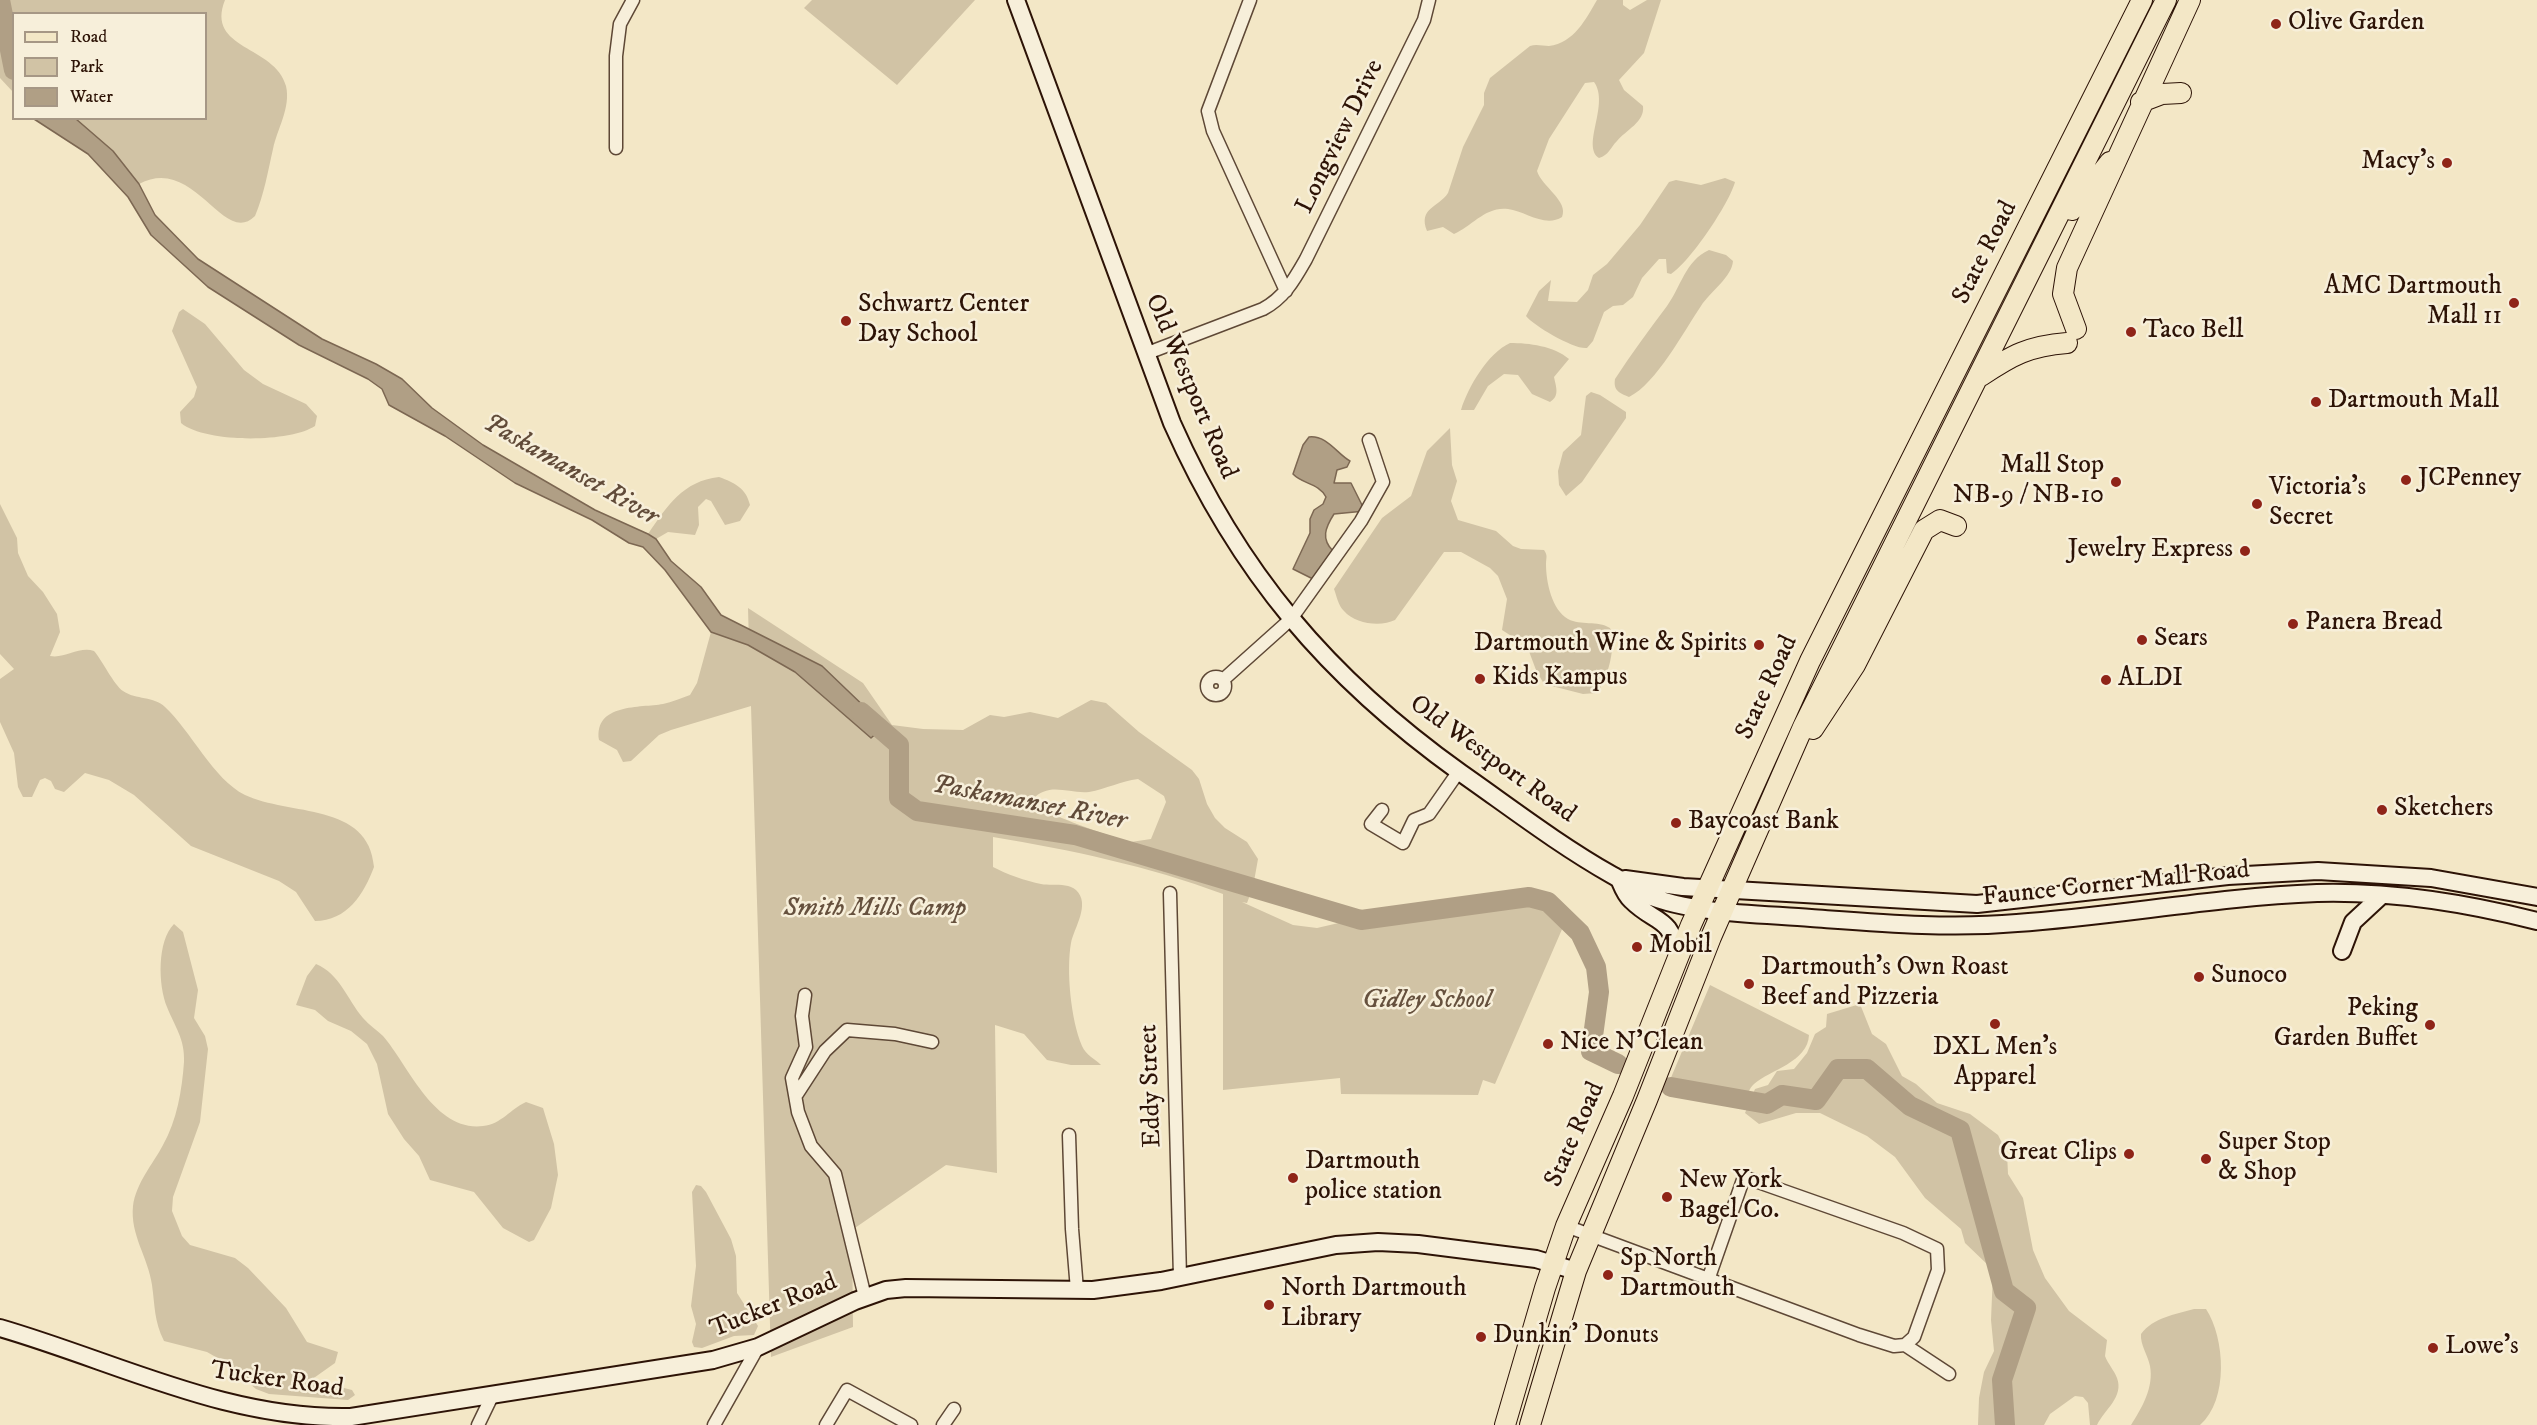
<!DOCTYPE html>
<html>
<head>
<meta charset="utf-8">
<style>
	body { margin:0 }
	#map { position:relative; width:2537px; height:1425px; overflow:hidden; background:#f3e7c6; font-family:"IM FELL DW Pica",serif }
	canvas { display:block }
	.legend { position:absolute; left:12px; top:12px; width:195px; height:108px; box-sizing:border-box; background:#f7efda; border:2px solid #a69785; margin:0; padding:8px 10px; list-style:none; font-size:18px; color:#2d1306 }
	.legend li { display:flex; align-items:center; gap:12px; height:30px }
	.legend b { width:30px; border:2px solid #a69785 }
</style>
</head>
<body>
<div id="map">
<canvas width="2537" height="1425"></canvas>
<ul class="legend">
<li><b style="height:8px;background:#f3e7c6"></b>Road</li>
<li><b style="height:16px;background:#d1c3a5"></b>Park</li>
<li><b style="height:16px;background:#b09f85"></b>Water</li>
</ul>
</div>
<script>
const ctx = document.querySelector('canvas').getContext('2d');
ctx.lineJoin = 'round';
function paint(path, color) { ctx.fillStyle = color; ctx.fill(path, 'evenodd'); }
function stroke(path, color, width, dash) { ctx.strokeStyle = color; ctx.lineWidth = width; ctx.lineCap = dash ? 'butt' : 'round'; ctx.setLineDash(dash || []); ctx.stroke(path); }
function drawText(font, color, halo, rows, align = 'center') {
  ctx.font = font + ' "IM FELL DW Pica",serif'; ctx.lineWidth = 5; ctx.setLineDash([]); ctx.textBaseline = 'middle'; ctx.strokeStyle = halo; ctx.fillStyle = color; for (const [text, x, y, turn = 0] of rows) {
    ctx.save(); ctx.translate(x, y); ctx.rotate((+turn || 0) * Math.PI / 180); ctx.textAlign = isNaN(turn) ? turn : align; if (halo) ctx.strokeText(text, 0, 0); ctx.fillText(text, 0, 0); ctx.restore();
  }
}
paint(new Path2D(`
	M0,0h225c-20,50 50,45 61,86 5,22 -9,43 -13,63 -5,22 -9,46 -18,67 -32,32 -60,-62 -116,-32l-26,-33 -38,-32 131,-1v-104h-192l-1,78 -13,-14z
	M812,0h163l-78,85 -93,-77z
	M1597,0h26v5l7,5 17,-10h14l-17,53 -25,27 5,10 19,16c2,16 -17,24 -26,35 -7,7 -8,14 -18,17 -18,-12 11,-54 -5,-76l-9,1 -36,56 -12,32c5,16 32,30 25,46 -17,11 -37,-6 -54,-8 -22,-3 -36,17 -54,25l-11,-7 -16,4c-9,-23 11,-23 21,-38l15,-46 21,-42v-12l6,-15 40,-32c6,-2 13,0 19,0 25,-3 37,-27 48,-46z
	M1725,178l10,4c-6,22 -45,80 -64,92l-4,-1 -1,-14h-7l-17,19 -9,19 -10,8 -10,1 -9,6 -11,29 -6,7c-12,2 -53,-22 -61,-32l13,-25 12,-11 -3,21 29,1 11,-12 5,-15 14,-11 33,-39 29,-43 7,-2 25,5z
	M1709,250l17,5 7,6c-1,16 -23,31 -32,45 -17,25 -45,78 -72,91 -9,-4 -16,-6 -14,-18 16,-25 34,-49 52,-73 14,-19 18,-45 42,-56z
	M183,309l22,15 39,46 19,14 43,20 11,12 -2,10c-26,17 -110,17 -134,-3l-1,-11 14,-15 3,-10 -25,-56 7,-19z
	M1510,343c19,0 44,3 59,16l-15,18c2,10 6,19 -4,25l-18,-8 -14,-19 -14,-1 -16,12 -14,24h-13c7,-23 27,-57 49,-67z
	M1591,392l9,3 26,17v6l-44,64 -16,14 -7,-11 -1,-14 5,-19 18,-17 5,-39z
	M1450,428l2,37 5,16 -6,20 7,19 38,11 17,15 8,3 23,1c4,6 2,7 2,14 0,18 6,46 22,55 13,7 29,1 42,9 7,15 -2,53 -14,65l-13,1 -39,-10 -8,-14 -9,-24 -25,-16 5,-31 -9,-23 -8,-8 -29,-16h-17l-49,68c-14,7 -40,4 -51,-9 -6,-6 -7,-14 -10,-22l48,-71 29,-22 16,-45z
	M719,477c16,6 27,11 31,28l-10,16 -15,4 -14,-24 -5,-2 -8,8 1,18 -4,10 -27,-3 -12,7 -8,-5c19,-28 35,-53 71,-57z
	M0,504l17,34 1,15 10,23 15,16 14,22 3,18 -10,24c15,3 29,-10 44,-5 8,9 20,34 29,40 13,9 31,5 42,16 26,24 48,72 80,88 44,21 124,7 129,72 -10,27 -27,54 -59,54l-19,-29 -17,-11 -88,-35 -57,-51 -25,-15 -24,-7 -21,19 -9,-3 -4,-8 -6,-3 -5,2 -8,17h-9l-5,-10 -4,-34 -14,-31v-43l14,-10 -14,-15z
	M748,608l115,75 29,42 31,4 40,1 27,-15 14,2 26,-5 28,6 33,-18 15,3 33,29 53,38 7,9 8,25 8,14 10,10 22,14 11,17 -5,28 -6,16 -5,-1 51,23 24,3 52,-12 167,-12 10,3 17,20 -68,157 -12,-4 -5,15 -137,-1 -1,-16 -117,12v-196c-75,-28 -152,-44 -230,-57v30c13,7 33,14 48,17 10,2 26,-2 35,6 15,14 -2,38 -5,53 -5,28 0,77 11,103 4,9 13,13 19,19h-30l-24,-5 -23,-26 -29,-9 2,148 -51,-8 -94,65 1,97 -82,30 -20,-651 -80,24 -12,5 -28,26 -8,1 -6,-12 -18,-10c-5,-37 42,-32 64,-36 9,-2 18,-6 27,-9l7,-12 14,-51 38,13zM1138,779l26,17 2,6 -15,37 -20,3c-18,-5 -93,-29 -99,-42 17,-19 36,-6 57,-8 17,-3 32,-11 49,-13z
	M174,924l9,8 15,58 -4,28 11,18 3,13 -8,73 -27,75 -1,14 10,25 8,9 45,13 13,10 38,40 21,34 31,10 -3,11 -24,17 4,6 17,-1 20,5 3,5 -7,5 -79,-6 -13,-5 -35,-29 -14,-8 -43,-11c-10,-20 -9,-35 -12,-56 -4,-28 -22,-50 -19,-79 3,-23 20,-42 30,-61 14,-25 19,-55 21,-83 1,-23 -9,-35 -17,-55 -9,-22 -10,-66 7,-83z
	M316,964c24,10 31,35 47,54 6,7 14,12 20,18 26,30 51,96 100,90 19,-2 27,-17 43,-24l17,6 11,36 4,31 -7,33 -17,32 -5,2 -26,-14 -29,-36 -44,-12 -11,-24 -15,-17 -16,-25 -11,-50 -10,-20 -16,-13 -23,-10 -13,-11 -19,-5 11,-29z
	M1710,985l99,50c-1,27 -39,35 -55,49 -5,4 -6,11 -9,16l-6,-6 -69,-14z
	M1860,1004l12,30 14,10 16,32 14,8 21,19 33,11 28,21 9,18 1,21 15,24 10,52 12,28 24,33 38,29 -2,16c3,8 9,14 12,22 7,19 -12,31 -20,47h-7l-2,-22 -5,-6 -8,-1 -25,18 -6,11h-66l1,-27 5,-26 10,-21 -3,-31 2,-47 -4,-7 -24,-23 -4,-14 -36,-31 -30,-41 -28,-21 -47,-23h-24l-37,11 -14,-11 10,-24 13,-4 9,-14 17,-2 13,-16 8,-19 11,-7 1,-13z
	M696,1185l5,1 5,6 25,47 5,17 1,37 21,33 -4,9 -20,1 -32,12 -8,-1 -2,-5 4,-18 -5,-18 5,-40 -4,-74z
	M2194,1309h12c19,29 23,91 -6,116h-69c11,-17 23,-38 19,-59 -2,-11 -10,-21 -9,-32 13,-17 33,-19 53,-25z`), '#d1c3a5');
const water = new Path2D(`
	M34,119h42l37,32 26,33 16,31 43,44 124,80 54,25 26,15 30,29 51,37 112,65 53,24 8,5 15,22 30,26 20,28 101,51 50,48 15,10 -16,14 -76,-66 -47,-27 -37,-13 -46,-62 -22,-23 -14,-4 -37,-23 -77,-37 -70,-47 -56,-31 -7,-16 -14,-10 -69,-34 -91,-58 -57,-52 -23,-38 -40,-43z
	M1309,437c18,-2 28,17 41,24l-3,6 -10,3 -3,13h17l14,28 -31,3c-9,14 -13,25 -1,37l-20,28 -20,-10 17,-36v-14l4,-9 9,-6 3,-7c-7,-14 -24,-13 -33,-23l10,-29z`);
paint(water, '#b09f85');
stroke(water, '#7c6752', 1.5);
stroke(new Path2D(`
	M0,0l14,70
	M861,712l38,33v53l18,13 158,24 286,85 168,-23 19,5 32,31 16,34 3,25 -8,59 27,13
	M1671,1087l96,17 15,-9 34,5 22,-31h29l43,37 50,24 44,161 22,17 -24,72 3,45`), '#b09f85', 20);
const minor = new Path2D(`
	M1250,0l-42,111 5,20 73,160
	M616,148v-92l4,-32 13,-24
	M1145,354l118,-45c21,-11 31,-29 43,-50l118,-239 5,-20
	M1207 686a9 9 0 1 1 18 0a9 9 0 1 1-18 0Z
	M1224,679l67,-60 70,-98 22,-39 -14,-42
	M1382,810l-11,14 32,19 11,-23 15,-6 30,-43
	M1170,893l10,384
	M805,995l-3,21 4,31 -14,31 6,34 13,34 24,28 30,123
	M797,1094l28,-43 22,-21 48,4 37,8
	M1069,1135l3,94 5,61
	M1566,1226l293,109 35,11 11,-1 44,29
	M1708,1280l36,-103 159,56 34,16 1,21 -24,67 -9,8
	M478,1425l15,-31
	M714,1425l44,-78
	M826,1425l21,-35 64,35
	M943,1425l11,-16`);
const secondary = new Path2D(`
	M1016,0l156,423c66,149 156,255 289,350 50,35 98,72 151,102 11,6 23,15 35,20 45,19 115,19 164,23 69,5 138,11 206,5 100,-7 199,-26 300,-30 73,-2 149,10 220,28
	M1619,879c3,7 6,16 12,21 25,25 39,14 47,56
	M1625,879l58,8 294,17 251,-28 90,-5 113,7 106,19
	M2342,951l11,-29 28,-26
	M0,1328c117,34 227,92 351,89l362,-57 45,-13 97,-46 31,-11 20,-2 187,2 68,-9 175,-36 42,-3 40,2 118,15 40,12`);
const primary = new Path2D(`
	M2141,102l21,-8 19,-1
	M2072,210l38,-48
	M2076,329l-13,-35 4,-26 123,-268
	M1981,376c31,-21 48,-30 86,-33
	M1813,729l42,-64 69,-135 16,-10 16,6
	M1505,1425l40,-137 21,-62 57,-130 68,-171 119,-264 332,-661
	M1530,1425l46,-154 71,-171 64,-163 92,-210 363,-727`);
stroke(minor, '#5e4836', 15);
stroke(secondary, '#2d1306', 20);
stroke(primary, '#2d1306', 22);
stroke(minor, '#f7efda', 12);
stroke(secondary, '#f7efda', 16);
stroke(primary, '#f3e7c6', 20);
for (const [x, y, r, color] of [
	[2276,24,6,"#8f2418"],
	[2447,163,6,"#8f2418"],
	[2514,303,6,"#8f2418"],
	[846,321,6,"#8f2418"],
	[2131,332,6,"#8f2418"],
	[2316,402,6,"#8f2418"],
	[2406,480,6,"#8f2418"],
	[2116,482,6,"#8f2418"],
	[2257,504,6,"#8f2418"],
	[2245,551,6,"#8f2418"],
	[2293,624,6,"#8f2418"],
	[2142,640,6,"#8f2418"],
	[1759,645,6,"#8f2418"],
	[1480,679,6,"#8f2418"],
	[2106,680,6,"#8f2418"],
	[2382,810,6,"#8f2418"],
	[1676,823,6,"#8f2418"],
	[1637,947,6,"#8f2418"],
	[2199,977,6,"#8f2418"],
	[1749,984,6,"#8f2418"],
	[1995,1024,6,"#8f2418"],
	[2430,1025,6,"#8f2418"],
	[1548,1044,6,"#8f2418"],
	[2129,1154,6,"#8f2418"],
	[2206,1159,6,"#8f2418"],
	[1293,1178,6,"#8f2418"],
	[1667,1197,6,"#8f2418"],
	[1608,1275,6,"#8f2418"],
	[1269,1305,6,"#8f2418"],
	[1481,1337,6,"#8f2418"],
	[2433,1348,6,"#8f2418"]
]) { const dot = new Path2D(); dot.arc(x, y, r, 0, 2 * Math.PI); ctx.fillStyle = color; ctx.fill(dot); stroke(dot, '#f7efda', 2); }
drawText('26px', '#2d1306', '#f7efda', [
	["Olive Garden",2288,24],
	["Macy's",2435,163,"right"],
	["AMC Dartmouth",2502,288,"right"],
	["Mall 11",2502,318,"right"],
	["Schwartz Center",858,306],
	["Day School",858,336],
	["Taco Bell",2143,332],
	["Dartmouth Mall",2328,402],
	["Mall Stop",2104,467,"right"],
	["NB-9 / NB-10",2104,497,"right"],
	["JCPenney",2418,480],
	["Victoria's",2269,489],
	["Secret",2269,519],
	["Jewelry Express",2233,551,"right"],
	["Panera Bread",2305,624],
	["Sears",2154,640],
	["Dartmouth Wine & Spirits",1747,645,"right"],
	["Kids Kampus",1492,679],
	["ALDI",2118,680],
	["Sketchers",2394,810],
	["Baycoast Bank",1688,823],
	["Mobil",1649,947],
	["Dartmouth's Own Roast",1761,969],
	["Beef and Pizzeria",1761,999],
	["Sunoco",2211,977],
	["Peking",2418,1010,"right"],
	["Garden Buffet",2418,1040,"right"],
	["Nice N'Clean",1560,1044],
	["DXL Men's",1995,1049,"center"],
	["Apparel",1995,1079,"center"],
	["Super Stop",2218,1144],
	["& Shop",2218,1174],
	["Great Clips",2117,1154,"right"],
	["Dartmouth",1305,1163],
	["police station",1305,1193],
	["New York",1679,1182],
	["Bagel Co.",1679,1212],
	["Sp North",1620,1260],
	["Dartmouth",1620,1290],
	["North Dartmouth",1281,1290],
	["Library",1281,1320],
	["Dunkin' Donuts",1493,1337],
	["Lowe's",2445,1348]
], 'left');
drawText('26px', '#2d1306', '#f7efda', [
	["Longview Drive",1341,137,-64],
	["State Road",1986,253,-63],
	["Old Westport Road",1190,387,67],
	["State Road",1768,688,-65],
	["Old Westport Road",1492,760,36],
	["Faunce Corner Mall Road",2116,885,-6],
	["Eddy Street",1152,1086,-92],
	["State Road",1576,1135,-66],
	["Tucker Road",774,1307,-22],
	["Tucker Road",277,1381,8]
]);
drawText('italic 26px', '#66513e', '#f7efda', [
	["Smith Mills Camp",875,910],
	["Gidley School",1427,1002]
]);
drawText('italic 27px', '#614b39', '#f7efda', [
	["Paskamanset River",570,471,30],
	["Paskamanset River",1029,804,11]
]);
</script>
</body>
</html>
